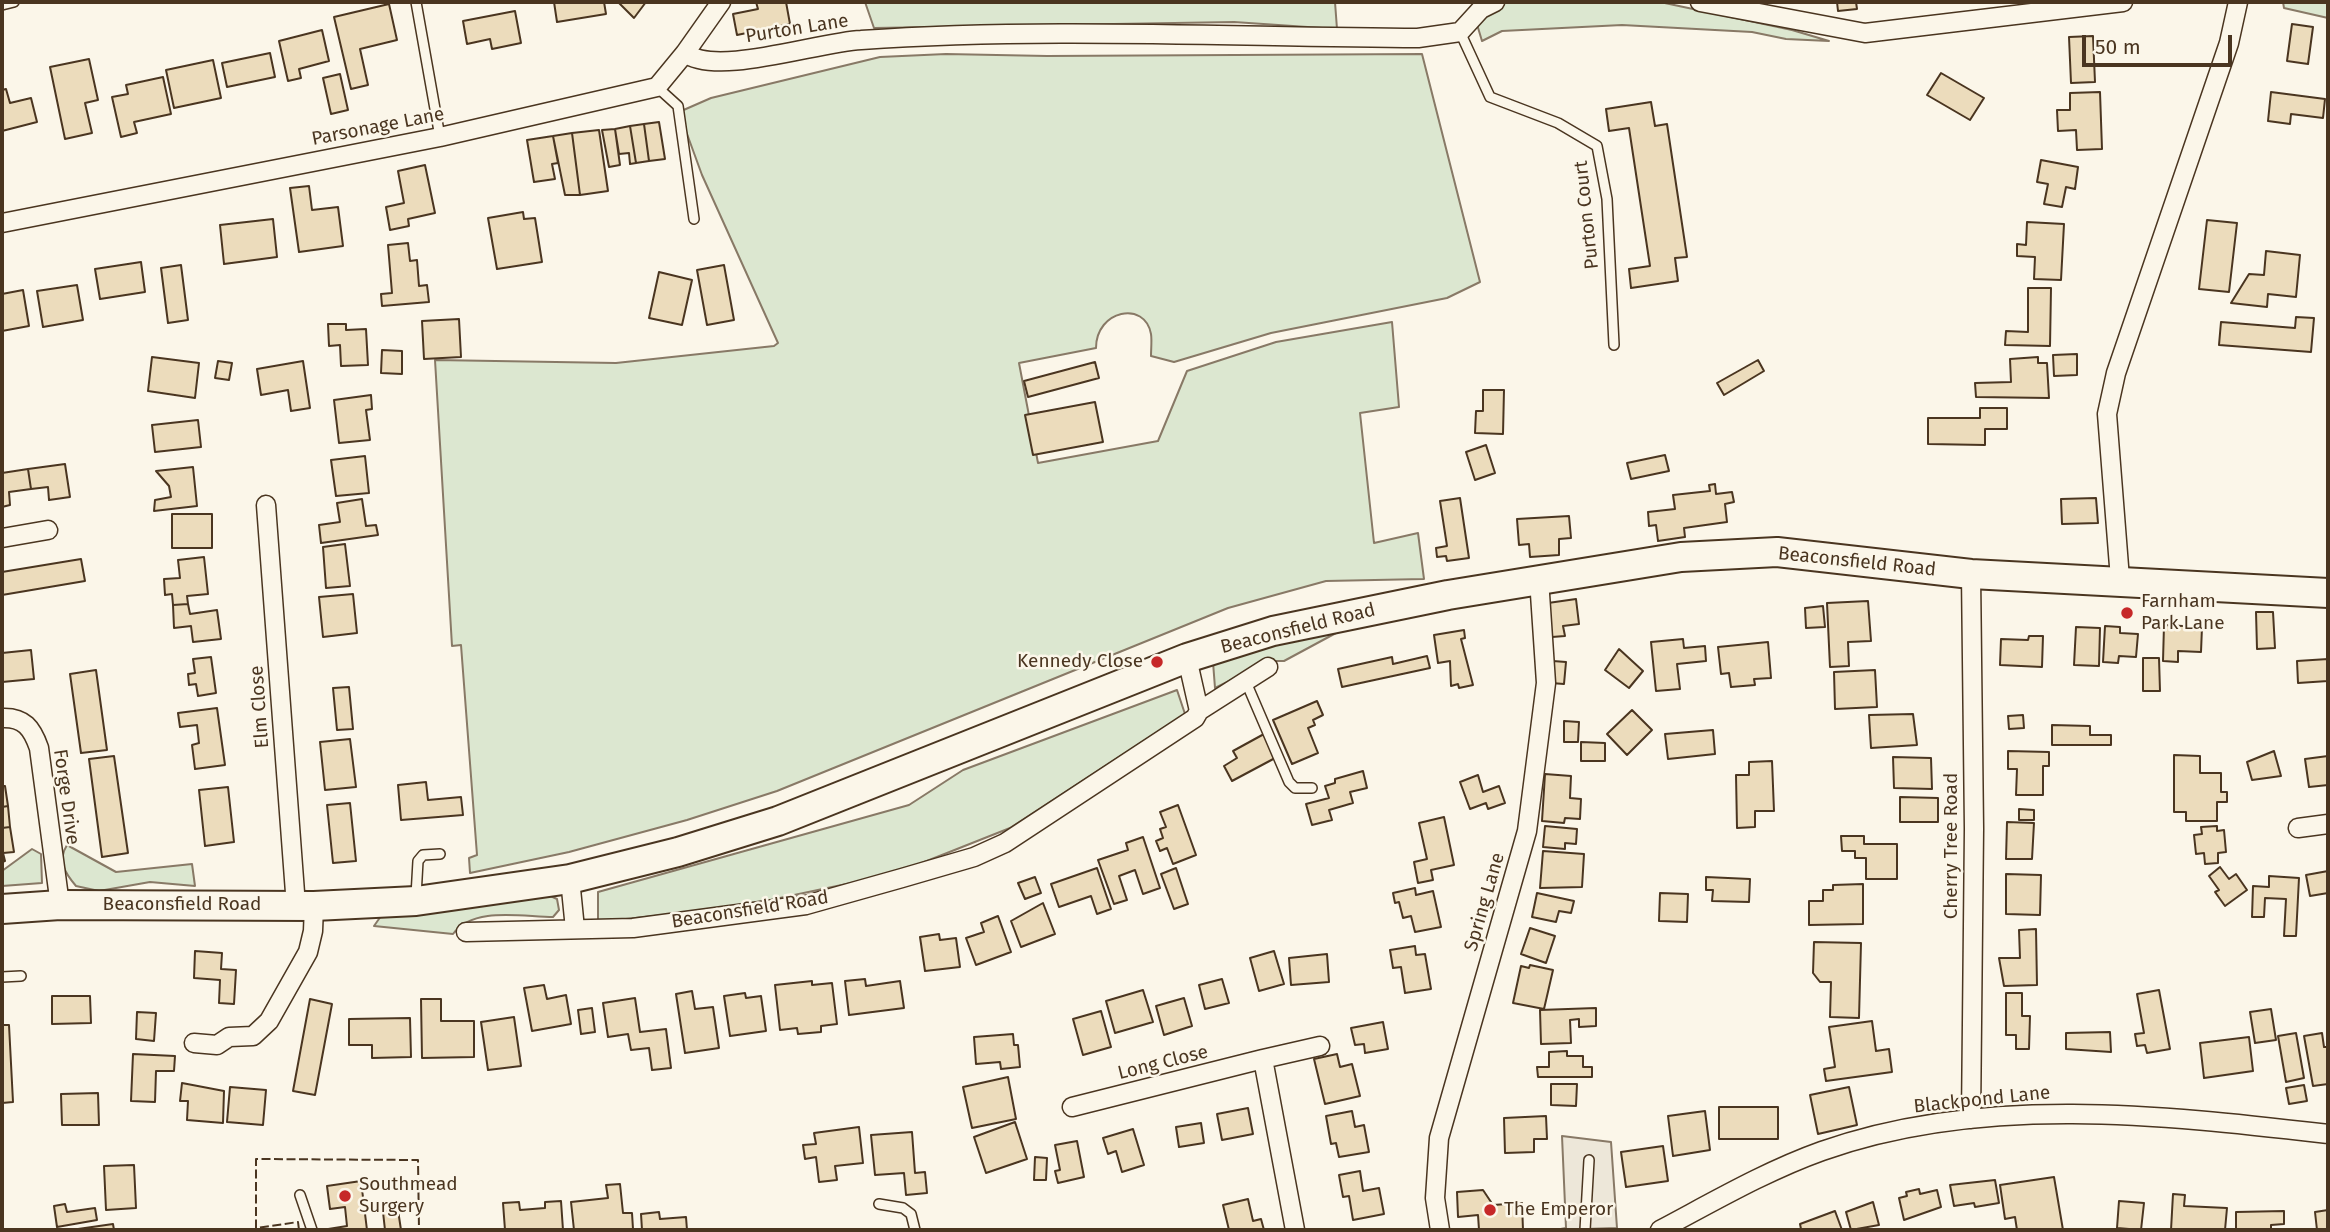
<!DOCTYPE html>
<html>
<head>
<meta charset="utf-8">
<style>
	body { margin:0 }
	#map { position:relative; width:2330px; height:1232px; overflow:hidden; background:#fbf6e9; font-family:"Fira Sans",sans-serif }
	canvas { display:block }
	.frame { position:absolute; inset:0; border:4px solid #4a3520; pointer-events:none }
	.scale { position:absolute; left:2082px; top:35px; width:150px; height:32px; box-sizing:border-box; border:4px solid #4a3520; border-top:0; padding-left:9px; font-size:21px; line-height:24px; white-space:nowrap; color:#4a3520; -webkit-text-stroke:5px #fbf6e9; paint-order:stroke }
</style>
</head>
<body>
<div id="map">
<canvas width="2330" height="1232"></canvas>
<div class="frame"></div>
<div class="scale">50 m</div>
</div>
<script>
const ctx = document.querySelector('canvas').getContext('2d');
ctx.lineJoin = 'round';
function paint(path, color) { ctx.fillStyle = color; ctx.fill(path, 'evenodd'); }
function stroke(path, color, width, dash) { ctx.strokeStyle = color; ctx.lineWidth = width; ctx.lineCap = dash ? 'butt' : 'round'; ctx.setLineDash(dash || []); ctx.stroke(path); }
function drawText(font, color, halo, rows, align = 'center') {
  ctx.font = font + ' "Fira Sans",sans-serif'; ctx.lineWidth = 5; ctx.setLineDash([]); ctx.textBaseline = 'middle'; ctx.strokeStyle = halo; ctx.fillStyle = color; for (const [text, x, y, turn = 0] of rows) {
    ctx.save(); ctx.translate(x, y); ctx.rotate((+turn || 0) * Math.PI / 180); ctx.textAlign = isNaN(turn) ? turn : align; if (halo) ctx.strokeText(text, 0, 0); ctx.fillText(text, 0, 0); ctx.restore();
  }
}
const green = new Path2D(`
	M865,2h470l2,27 -103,-7 -360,6z
	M1504,2h156l132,28 37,11 -43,-2 -34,-7 -130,-7 -120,6 -20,10 -6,-20 19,-16z
	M2283,2h45v16l-44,-10z
	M946,54l101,2 375,-2 58,228 -33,16 -176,35 -97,29 -23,-6c0,-7 1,-16 0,-22 -6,-34 -55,-24 -55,14l-77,15 19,100 120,-22 29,-70 89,-29 116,-20 7,85 -39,6 14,130 44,-10 6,46 -98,2 -98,27 -451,183 -90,29 -118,32 -99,21 -1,-15 8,-3 -16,-210 -9,1 -17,-286 181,3 158,-17 4,-3 -76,-168 -23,-63 32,-14 169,-41z
	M1349,626l-65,35h-14l-55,27 -2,-26 54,-18z
	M1177,690l8,24 -175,114 -116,46 -157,33 -139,15v-30l311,-87 54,-35z
	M67,845l49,27 76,-8 3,22 -45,-4 -51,9 -23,-5c-11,-13 -19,-25 -9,-41z
	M32,849l9,5 1,29 -40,3v-15z
	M546,894l11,5 2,11 -6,7c-30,0 -80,-11 -100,17l-79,-8 7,-10z`);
paint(green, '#dce7d0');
stroke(green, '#887966', 2);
const parking = new Path2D(`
	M1562,1136l49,6 6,86 -62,2 11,-2z`);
paint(parking, '#ede7d9');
stroke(parking, '#887966', 2);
const building = new Path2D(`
	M554,2h50l2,12 -49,8z
	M618,2h28l-12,16z
	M756,2h30l4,22 -53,11 -4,-21 25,-5z
	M1837,2h19l1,7 -19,2z
	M389,4l8,36 -37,9 8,36 -17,4 -17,-72z
	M515,11l6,32 -29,6 -2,-10 -23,5 -4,-23z
	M2292,24l21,3 -5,37 -21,-3z
	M322,30l7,31 -30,8 2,9 -13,3 -9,-40z
	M2093,36l2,46 -24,1 -2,-46z
	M270,53l5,24 -48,10 -5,-24z
	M89,59l9,41 -13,3 7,30 -27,6 -15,-72z
	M213,60l8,38 -47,10 -8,-38z
	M1941,73l43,25 -14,22 -43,-25z
	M340,74l8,36 -17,4 -8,-36z
	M163,77l8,37 -37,8 3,11 -16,4 -9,-40 16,-3 -2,-9z
	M6,89l4,14 21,-5 6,24 -35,9v-41z
	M2100,92l2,57 -25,1 -1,-20 -18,1 -1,-21h13v-17z
	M2271,92l54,7 -2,19 -32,-4 -1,10 -22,-3z
	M1651,102l4,24 12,-2 20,133 -12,1 3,23 -47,7 -2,-19 21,-3 -21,-138 -20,3 -3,-22z
	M659,122l6,37 -16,2 -5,-37z
	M644,124l5,37 -13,2 -6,-37z
	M630,126l6,37 -6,1 -1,-11 -10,1 -4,-25z
	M615,129l5,36 -11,2 -7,-37z
	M599,130l9,61 -28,4 -8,-62z
	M572,133l8,62h-15l-12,-59z
	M553,136l5,27 -6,1 3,15 -21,3 -7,-42z
	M2041,160l37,7 -3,22 -9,-2 -4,20 -18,-3 4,-20 -11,-2z
	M425,165l10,48 -27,6 1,7 -19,4 -4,-23 18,-4 -6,-32z
	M309,186l3,24 26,-3 5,39 -44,6 -9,-64z
	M523,212l1,7 11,-1 7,44 -45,7 -9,-51z
	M273,219l4,38 -53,7 -4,-39z
	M2207,220l30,3 -8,69 -30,-3z
	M2027,222l37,2 -3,56 -27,-1 1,-22 -18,-1v-12l9,1z
	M408,243l2,18 7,-1 2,26 8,-1 2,17 -47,4 -1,-12 11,-1 -4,-48z
	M2266,251l34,4 -4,42 -28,-3 -1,13 -36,-4 18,-29 15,1z
	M141,262l4,30 -45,7 -5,-30z
	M181,265l7,55 -20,3 -7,-55z
	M724,265l10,55 -27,5 -10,-55z
	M659,272l33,8 -10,45 -33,-7z
	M77,285l6,35 -40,7 -6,-36z
	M2028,288h23l-1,58 -45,-1 1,-14 22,1z
	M23,290l6,36 -27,5v-37z
	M2296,317l18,1 -3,34 -92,-7 2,-23 74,6z
	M459,319l2,38 -37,2 -2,-38z
	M328,324h18v6l20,-1 2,36 -27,1 -1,-21 -11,1z
	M382,350l20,1v23l-21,-1z
	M2077,354v21l-23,1 -1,-21z
	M152,357l47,6 -4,35 -47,-7z
	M2038,357v6h9l2,35 -73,-1 -1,-14 36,-1 -1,-23z
	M1758,360l6,11 -40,24 -7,-12z
	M218,361l14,2 -3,17 -14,-2z
	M303,361l7,47 -19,3 -3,-21 -27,5 -4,-26z
	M1095,362l4,16 -71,19 -4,-16z
	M1483,390h21l-1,44 -28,-1 1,-22h7z
	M371,395l1,14 -6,1 4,30 -31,3 -5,-43z
	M1095,402l8,40 -70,13 -8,-40z
	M1980,408h27v21h-22v16l-57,-1v-26h52z
	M198,420l3,27 -46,5 -3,-27z
	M1486,445l9,28 -20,7 -9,-28z
	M1665,455l4,16 -38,8 -4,-16z
	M365,456l4,37 -33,3 -5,-36z
	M65,464l5,33 -21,3 -1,-13 -17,2 -3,-20z
	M193,467l4,39 -43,5 1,-11 16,-3 -2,-11 -13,-15z
	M28,469l3,20 -22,3 1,13 -8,2v-34z
	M1715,484l1,10 16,-2 2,10 -9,2 2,18 -43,6 1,9 -27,4 -2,-16 -7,1 -1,-14 27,-3 -2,-14 37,-4 -1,-6z
	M1460,498l9,60 -22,3 -1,-5 -9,1 -1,-9 11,-2 -7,-45z
	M2096,498l2,25 -36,1 -1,-25z
	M362,499l4,27 10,-1 2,10 -57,8 -2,-18 21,-3 -3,-19z
	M172,514h40v34h-40z
	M1569,516l2,22 -12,1v16l-29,2 -1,-13 -10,1 -2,-26z
	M345,544l5,42 -24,2 -3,-41z
	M204,557l4,37 -21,2 1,8 -15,1 -1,-11 -7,1 -1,-16 16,-1 -2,-18z
	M81,559l4,22 -83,14v-23z
	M353,594l4,39 -34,4 -4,-40z
	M1576,599l3,25 -16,2 2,10 -13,1 -4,-34z
	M1868,601l3,40 -23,1 1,24 -19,1 -3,-64z
	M188,604l2,10 27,-4 4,29 -28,3 -2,-16 -17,2 -1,-23z
	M1823,606l2,21 -19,1 -1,-20z
	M2256,612h17l2,36 -18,1z
	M2164,625l38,2 -1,25 -23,-1v11l-15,-1z
	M2105,626l15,1v6l18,1 -2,23 -17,-1 -1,7 -15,-1z
	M2076,627l24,1 -1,38 -25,-1z
	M1464,630l1,8 -4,1 12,46 -14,3 -1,-4 -7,2 -1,-25 -12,2 -4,-28z
	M2029,636h14l-1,31 -42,-2 1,-26 27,1z
	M1683,639l1,9 21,-2 1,15 -29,3 3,25 -24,2 -5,-49z
	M1768,642l3,36 -17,1 1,6 -24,2 -2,-14 -8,1 -3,-27z
	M1619,649l24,22 -14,17 -24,-18z
	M31,650l3,29 -32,3v-29z
	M1427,656l3,12 -88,19 -4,-18 54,-12 1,7z
	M211,657l5,36 -18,3 -2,-12 -7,1 -1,-11 7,-1 -2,-14z
	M2143,658h16l1,33h-17z
	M2328,659v22l-30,2 -1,-22z
	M1553,661l13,1 -2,22 -13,-1z
	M96,670l11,80 -26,3 -11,-79z
	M1875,670l2,37 -42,2 -1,-37z
	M349,687l4,42 -16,1 -4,-42z
	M1317,701l6,14 -10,5 2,5 -7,3 10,25 -26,11 -19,-44z
	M217,708l8,57 -30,4 -3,-24 7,-2 -2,-18 -17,2 -2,-14z
	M1632,710l20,20 -25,25 -20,-21z
	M1913,714l4,31 -46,3 -2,-33z
	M2023,715l1,13 -15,1 -1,-13z
	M1564,721l15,1 -1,20h-14z
	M2052,725l38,1v9h21v10h-59z
	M1713,730l2,24 -47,5 -3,-25z
	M1264,734l13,23 -45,24 -8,-15 13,-8 -4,-7z
	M350,739l6,48 -31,3 -5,-48z
	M1581,742l24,1v18h-24z
	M2008,751l41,1v14h-6v29h-27l1,-26h-9z
	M2274,751l7,25 -29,4 -5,-18z
	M2174,755l26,1v17h21v19h6v10h-10v19h-31v-9h-12z
	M114,756l14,97 -26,4 -13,-98z
	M2328,756v29l-19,2 -4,-28z
	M1893,757l38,1 1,31 -38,-1z
	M1772,761l2,50h-19v16l-18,1 -1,-53h13v-13z
	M1363,771l4,17 -17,4 3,11 -24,7 3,10 -20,5 -6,-21 23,-6 -4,-12 10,-3v-4z
	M1545,774l26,2 -1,22 11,1 -1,20 -15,-1 -1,5 -22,-2z
	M1478,775l5,17 16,-6 6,17 -17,6 -2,-6 -16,6 -10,-27z
	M426,782l2,18 33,-3 2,18 -62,5 -3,-35z
	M2,786h3l3,20 -6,1z
	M228,787l6,55 -29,4 -6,-56z
	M1900,797l38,1v24h-38z
	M350,803l6,58 -23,2 -6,-58z
	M1178,805l18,50 -23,9 -6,-16 -7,3 -4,-10 7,-3 -3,-9 6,-2 -6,-15z
	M8,806l2,21 -8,1v-21z
	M2019,809l15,1v10h-15z
	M1444,817l10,48 -23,5 2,10 -15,3 -4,-21 13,-3 -8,-36z
	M2007,822l27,1 -2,36h-26z
	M1545,826l32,3 -1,15 -11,-1v6l-22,-2z
	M2217,826v5l7,-1 2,22 -8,1v10l-13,1 -1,-11 -8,1 -2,-19 8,-1 -1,-7z
	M10,827l4,25 -11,1 2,8 -3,1v-34z
	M1841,836h23v8h33v35h-31v-21h-11v-7h-13z
	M1143,837l17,51 -17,6 -8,-24 -16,6 8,24 -13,4 -16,-44 30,-10 -2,-7z
	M1543,851l41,3 -2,33 -42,1z
	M2220,867l9,12 7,-5 11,16 -22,16 -10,-14 4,-2 -10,-14z
	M1097,868l14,41 -14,5 -6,-18 -32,11 -8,-23z
	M1176,868l12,36 -14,5 -13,-35z
	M2328,871v22l-18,3 -4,-21z
	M2006,874l35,1 -1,40 -34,-1z
	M2269,876l30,2 -3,58h-12l2,-37 -21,-1 -1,19h-12l1,-31 16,1z
	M1035,877l6,16 -16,6 -7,-16z
	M1706,877l44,2 -1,23 -37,-1 1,-11h-7z
	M1863,884v40l-54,1v-24h14v-11h10v-5z
	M1415,888l1,7 17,-4 8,36 -26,5 -4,-16 -8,2 -4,-16 -4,1 -2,-10z
	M1537,893l37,8 -3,12 -12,-2 -3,11 -24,-5z
	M1660,893l28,1 -1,28 -28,-1z
	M1043,903l12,31 -34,13 -10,-26z
	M998,916l13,36 -35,13 -10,-27 18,-6 -3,-9z
	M1530,928l25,8 -9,27 -25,-9z
	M2036,929l1,56 -33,1 -5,-28h21l-1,-28z
	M939,934l1,6 16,-2 4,29 -35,4 -5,-34z
	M1814,942l47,1 -2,75 -29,-1 1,-35h-11l-7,-9z
	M1415,946l1,9 9,-1 6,35 -26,4 -4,-26 -8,1 -3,-18z
	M195,951l27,2 -1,16 15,1 -2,34 -15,-1 1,-23 -26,-2z
	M1274,951l10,33 -25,7 -9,-33z
	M1327,954l2,28 -38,3 -2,-27z
	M1530,965l23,5 -9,39 -31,-6 8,-37 8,2z
	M865,979l1,7 34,-5 4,27 -55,7 -4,-34z
	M1222,979l7,24 -24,6 -6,-24z
	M812,981v4l20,-2 5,41 -16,2v6l-23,2 -1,-6 -17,2 -5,-45z
	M544,985l3,14 19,-4 5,29 -39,7 -8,-43z
	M1143,990l10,32 -38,11 -9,-32z
	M2159,990l11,59 -23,4 -2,-8 -8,1 -2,-12 9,-1 -7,-39z
	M692,991l3,18 18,-2 6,41 -34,5 -9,-59z
	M745,993l1,5 15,-2 5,35 -36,5 -6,-40z
	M2006,993h16v23h8l-1,33h-13v-14h-10z
	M52,996h38l1,27 -39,1z
	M635,998l5,34 26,-3 5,39 -19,2 -3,-22 -18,2 -3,-16 -20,3 -5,-34z
	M1184,998l8,28 -28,9 -8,-29z
	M310,999l22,5 -17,91 -22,-4z
	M421,999h20v22h33v36l-52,1z
	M592,1008l3,24 -14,2 -3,-24z
	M1596,1008v18l-17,1v-8l-9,1 1,23 -30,1 -1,-34z
	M2271,1009l5,31 -21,3 -5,-31z
	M1101,1011l10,36 -28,8 -10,-36z
	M137,1012l19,1 -2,28 -18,-2z
	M514,1017l7,49 -33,4 -7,-48z
	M410,1018l1,39 -39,1v-13h-23v-26z
	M1872,1021l4,30 13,-2 3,23 -66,9 -2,-12 11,-2 -6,-40z
	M1383,1022l5,27 -23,4 -1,-9 -9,1 -4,-17z
	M2,1025h7l4,77 -11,1z
	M2110,1032l1,20 -45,-3v-16z
	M2296,1033l8,45 -18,4 -8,-46z
	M2322,1033l2,14h4v37l-15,2 -9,-50z
	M1013,1034l1,11h4l2,22 -19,2 -1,-7 -24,2 -2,-27z
	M2249,1037l4,34 -49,7 -4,-35z
	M1567,1051v5h16v11h9v10h-54l-1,-10h12v-15z
	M133,1054l42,2 -1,15h-18l-1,31 -24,-1z
	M1337,1054l3,13 12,-3 8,32 -35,8 -11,-45z
	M1008,1077l8,42 -44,9 -9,-41z
	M182,1083l42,8 -1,32 -36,-3 1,-19h-8z
	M1551,1084h26l-1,22 -25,-1z
	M2304,1085l3,16 -18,3 -3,-16z
	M230,1087l36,3 -3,35 -36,-3z
	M1849,1087l8,38 -39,9 -8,-39z
	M98,1093l1,32h-37l-1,-31z
	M1719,1107h59v32h-59z
	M1248,1108l5,26 -31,6 -5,-26z
	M1352,1111l3,16 9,-2 5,27 -30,5 -3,-14 -5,1 -5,-28z
	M1705,1111l5,39 -37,6 -5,-40z
	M1546,1116l1,23h-13v13l-29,1 -1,-35z
	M1015,1122l12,37 -41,14 -12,-36z
	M1201,1123l3,20 -25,4 -3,-20z
	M859,1127l4,36 -28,3 2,14 -18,2 -3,-25 -11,2 -2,-14 13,-1 -2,-11z
	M1133,1129l11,36 -22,7 -6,-21 -8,3 -5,-16z
	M912,1132l3,41 10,-1 2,21 -21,2 -2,-22 -29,2 -4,-40z
	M1077,1141l7,36 -26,6 -3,-12 5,-1 -5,-25z
	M1663,1146l5,35 -42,6 -5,-35z
	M1035,1157l12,1 -1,22h-12z
	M134,1165l2,43 -30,2 -2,-44z
	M1360,1171l3,20 16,-3 5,26 -31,6 -4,-24 -6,1 -4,-22z
	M2054,1177l9,53h-46l-2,-13 -10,2 -5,-34z
	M1995,1180l4,23 -24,4 -1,-4 -20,3 -4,-21z
	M361,1181l6,49h-45l25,-4 -2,-19 -15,2 -3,-23z
	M620,1184l3,29h9l1,16 -59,1 -3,-28 37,-4 -2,-13z
	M1919,1189l1,5 17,-4 4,17 -37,13 -5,-22 8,-2 -1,-4z
	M1483,1190l10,15 29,-2 1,27h-44l-1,-15 -20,2 -1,-25z
	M2173,1194l12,1 -1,11 43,2 -2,22h-54z
	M1248,1199l5,22 8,-2 3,11h-35l-6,-25z
	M561,1201l2,29h-58l-2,-27 16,-1 1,8 25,-2v-6z
	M2119,1201l25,2 -3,27 -24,-2z
	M1873,1202l6,23 -28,5 -5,-18z
	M65,1204l2,8 28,-4 2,12 -40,7 -3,-21z
	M398,1210l3,20h-16l-2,-18z
	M2328,1210v20h-11l-2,-18z
	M1835,1211l7,19h-45l4,-1 -1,-5z
	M2284,1211v13l-13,1v5h-35v-18z
	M659,1212l1,7 26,-2 1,13h-45l-1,-16z
	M113,1224l1,6h-36v-1z`);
paint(building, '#ecdcbc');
stroke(building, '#4a3520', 2);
const service = new Path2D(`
	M416,2l24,135
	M2,5l12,-3
	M1460,32l30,65 68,26 39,23 10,53 7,146
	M657,87l21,19 16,113
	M1246,682l43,100 6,6h17
	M416,896l2,-35 5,-6 17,-1
	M2,977l19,-1
	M300,1195l12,35
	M879,1204l24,4 8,6 4,16
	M1585,1230l4,-70`);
const minor = new Path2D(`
	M1700,2l165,31 258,-31
	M685,53c32,24 133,-11 176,-13 185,-13 372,-3 557,-2l42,-6 21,-23 14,-7
	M2,223l438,-86 217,-50 28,-34 36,-51
	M266,505l30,401
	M2,538l46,-8
	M1971,574l3,255 -3,290
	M2120,579l-13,-165 9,-41 113,-330 9,-41
	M1199,711l69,-44
	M2,718c22,-1 30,10 37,30l21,157
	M2298,828l30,-4
	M570,879l5,50
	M466,932l167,-4 173,-23 96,-27 72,-21 31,-14 190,-125 4,-7 -12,-53
	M194,1043l23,2 12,-8 24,-1 16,-15 39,-69 5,-21 1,-25
	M1072,1107l191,-48
	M1295,1230l-32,-171 57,-13
	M1440,1230l-5,-32 4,-60 88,-307 19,-148 -7,-104
	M1660,1230c53,-28 106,-59 162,-79 161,-57 341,-36 506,-17`);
const primary = new Path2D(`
	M2,909l58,-4 254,1 102,-5 154,-22 108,-27 100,-31 409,-163 86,-27 175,-36 233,-38 96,-5 194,22 357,19`);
stroke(service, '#4a3520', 12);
stroke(minor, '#4a3520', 21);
stroke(primary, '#4a3520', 32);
stroke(service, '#fbf6e9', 9);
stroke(minor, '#fbf6e9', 18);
stroke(primary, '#fbf6e9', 28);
stroke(new Path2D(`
	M299,1230l-1,-8 -42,6v-69l162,1 1,70`), '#4a3520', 2, [9, 3.5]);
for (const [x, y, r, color] of [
	[2127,613,7,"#c62828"],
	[1157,662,7,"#c62828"],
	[345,1196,7,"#c62828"],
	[1490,1210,7,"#c62828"]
]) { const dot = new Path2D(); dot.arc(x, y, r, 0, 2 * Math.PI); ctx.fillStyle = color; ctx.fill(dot); stroke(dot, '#fbf6e9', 2.5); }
drawText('19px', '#4a3520', '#fbf6e9', [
	["Purton Lane",797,29,-9],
	["Parsonage Lane",378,127,-11],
	["Purton Court",1587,215,-96],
	["Beaconsfield Road",1857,562,6],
	["Beaconsfield Road",1298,629,-14],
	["Elm Close",260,707,-94],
	["Forge Drive",66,797,82],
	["Cherry Tree Road",1952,846,-90],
	["Spring Lane",1485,902,-74],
	["Beaconsfield Road",182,905],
	["Beaconsfield Road",750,910,-9],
	["Long Close",1163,1063,-14],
	["Blackpond Lane",1982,1100,-6]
]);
drawText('19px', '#4a3520', '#fbf6e9', [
	["Farnham",2141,602],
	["Park Lane",2141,624],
	["Kennedy Close",1143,662,"right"],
	["Southmead",359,1185],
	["Surgery",359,1207],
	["The Emperor",1504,1210]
], 'left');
</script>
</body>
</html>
